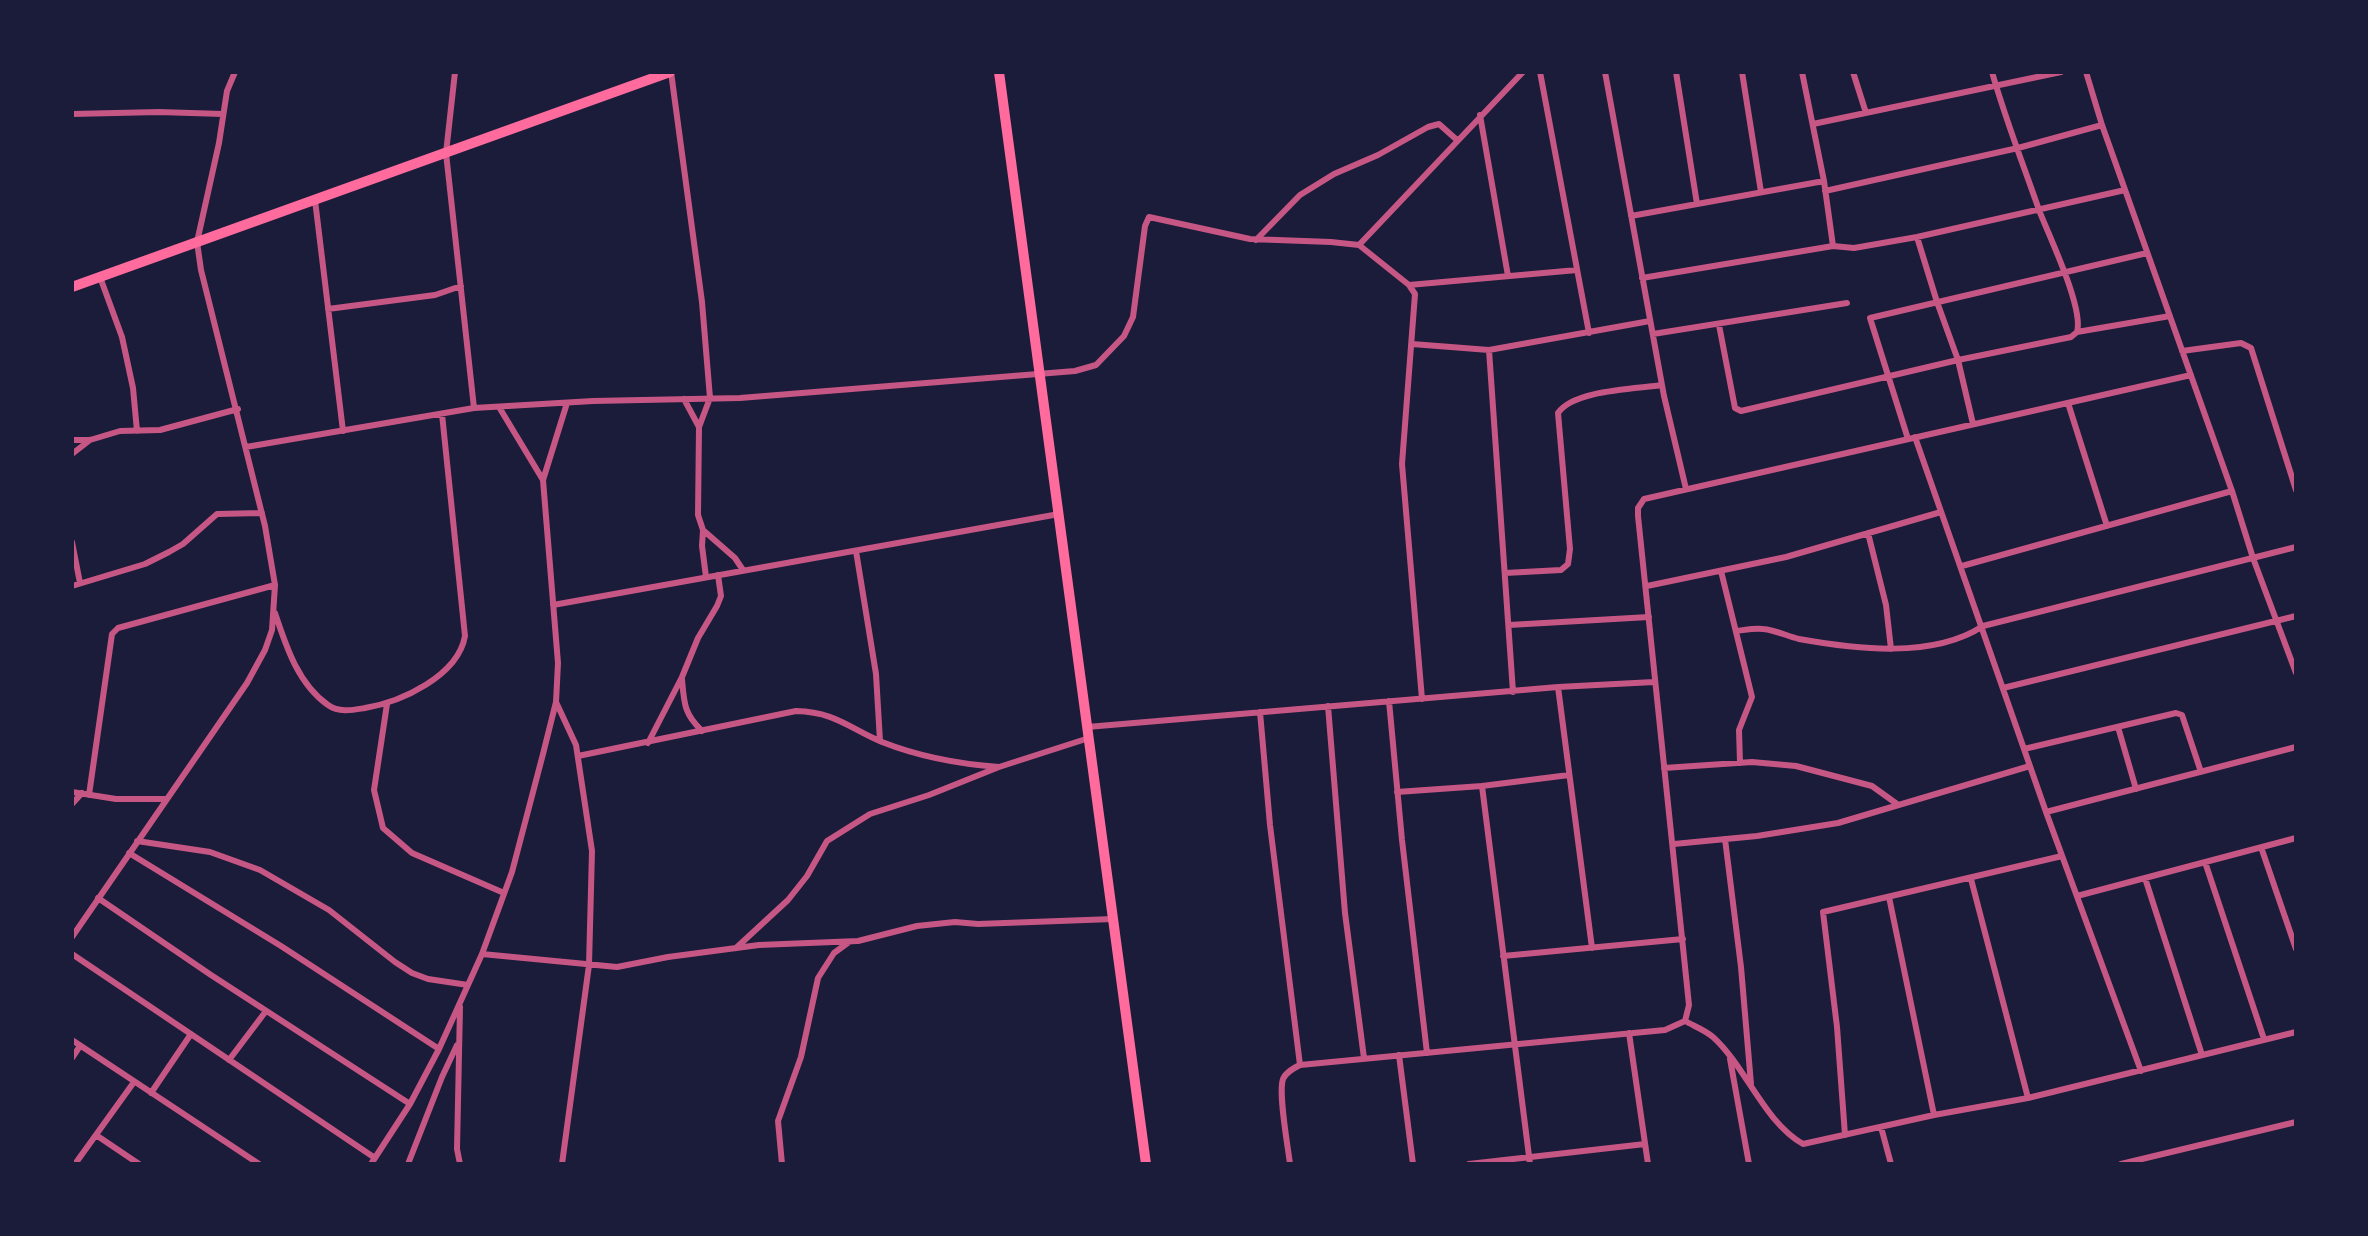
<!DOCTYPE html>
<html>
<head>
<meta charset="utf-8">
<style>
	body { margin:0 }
	#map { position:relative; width:2368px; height:1236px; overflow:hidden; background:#1b1b3a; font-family:Quicksand,sans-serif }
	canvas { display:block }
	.frame { position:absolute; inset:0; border:74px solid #1b1b3a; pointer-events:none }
</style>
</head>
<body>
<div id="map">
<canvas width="2368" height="1236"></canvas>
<div class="frame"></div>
</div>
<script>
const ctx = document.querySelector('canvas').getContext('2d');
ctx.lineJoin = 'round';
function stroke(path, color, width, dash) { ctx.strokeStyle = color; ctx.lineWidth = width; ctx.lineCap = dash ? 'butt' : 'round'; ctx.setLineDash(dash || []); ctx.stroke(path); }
stroke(new Path2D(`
	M455,72l-9,81 28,255
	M671,72l31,230 8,96 -11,29 -1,88 5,15 -1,16 4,31
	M1540,72l49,261
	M1605,72l59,324 22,93
	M1676,72l21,132
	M1742,72l19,120
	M1802,72l22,109 9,65
	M1853,72l13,41
	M1992,72c13,46 31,92 47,138 10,26 45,98 38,122
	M2086,72l16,53 130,366 21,67 43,115
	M72,114l87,-2 64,2
	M1480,115l28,161
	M1813,124l248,-52
	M1825,191l193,-43 84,-23
	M315,200l28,231
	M1631,216l193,-35
	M1917,237l20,65 21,58 15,64
	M1256,240l44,-45 34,-21 44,-19 50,-28 11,-3 18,16
	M1359,245l164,-173
	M100,277l22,60 11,51 4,43
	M1642,278l191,-32 21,2 63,-11 208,-47
	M1409,285l168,-15
	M328,309l107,-14 26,-9
	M1719,325l16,83 6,3 217,-51 113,-23 6,-5 93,-16
	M1653,334l194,-31
	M1412,344l77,6 161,-29
	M1489,350l24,342
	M2182,351l59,-8 10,5 45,142
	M684,399l15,28
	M2068,403l39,123
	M499,407l44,73
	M1915,437l131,375 95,259
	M1908,439l-38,-121 277,-65
	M72,440h18l30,-9 40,-1 78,-21
	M246,447l228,-39 119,-7 147,-3 335,-27 21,-6 28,-29 9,-19 12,-91 4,-9 101,22 81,3 28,3 50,40 6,9 -13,170 20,235
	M72,454l18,-14
	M703,530l32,28 8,12
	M1868,533l18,72 5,44
	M72,542l8,41
	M856,551l20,123 4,67
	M1962,566l270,-75
	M1721,571l31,126 -13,33 1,33
	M1505,573l56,-3 7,-6 2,-15 -12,-136c15,-23 77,-24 104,-28
	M72,586l73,-22 24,-12 14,-8 34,-30 45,-1
	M1647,586l139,-29 155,-45
	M553,605l506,-91
	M275,613c11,33 23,71 53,92 11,8 25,5 37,3 36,-6 93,-32 100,-72l-23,-222
	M1509,625l140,-8
	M1736,631c9,-1 18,-3 27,-2 12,1 24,7 36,10 56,10 134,20 184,-13l313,-79
	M682,679c2,24 2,35 20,52
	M1558,687l34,261
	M2003,688l293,-72
	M1389,701l13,139 25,213
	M556,702l20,43 16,106 -3,114 -27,199
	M387,704l-13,86 9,38 29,25 92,40
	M1328,706l17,207 19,145
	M1260,712l10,113 30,240
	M1087,727l471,-40 96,-5
	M2118,727l18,62
	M648,743l34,-66 16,-39 19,-32 4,-10 -3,-21
	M2024,749l152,-36 6,2 19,57
	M578,756l218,-45c39,1 53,17 86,31 38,15 76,22 117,25
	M1664,768l88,-6 44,4 76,20 25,18
	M1482,786l48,378
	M72,792l44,7h50
	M1397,792l85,-6 87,-11
	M89,795l23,-161 6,-6 157,-43
	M72,804l10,-11
	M2046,812l250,-65
	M1725,839l16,128 10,117
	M137,841l73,11 50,18 69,40 66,52 17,11 16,6 40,6
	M1674,844l83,-8 81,-13 192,-57
	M2261,847l35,102
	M129,853l152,93 158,103
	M2205,862l59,177
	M2145,878l57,177
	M1971,879l57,219
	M2077,896l219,-58
	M1889,897l45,218
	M98,898l113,77 199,129
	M72,937l175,-254 18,-33 7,-20 3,-45 -10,-59 -64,-256 -4,-28 22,-99 8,-52 8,-19
	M736,948l52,-48 19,-24 20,-35 43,-27 59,-19 70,-28 90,-29
	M72,954l303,204
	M482,954l135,13 51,-10 91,-12 99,-4 59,-15 38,-4 23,2 135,-5
	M1503,956l180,-17
	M460,1007l-3,142 3,15
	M1685,1021c9,5 20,9 28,16 33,30 51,85 90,107l131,-29 94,-17 268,-66
	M1629,1033l19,131
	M72,1040l187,124
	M1399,1055l14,109
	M72,1058l8,-12
	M1730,1059l19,105
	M229,1060l37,-49
	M151,1093l40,-59
	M1881,1127l10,37
	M96,1135l43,29
	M1845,1135l-8,-108 -14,-115 239,-56
	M75,1164l59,-82
	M371,1164l39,-60 29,-55 43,-95 30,-82 31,-118 13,-52 2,-39 -15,-183 24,-77
	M408,1164l34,-87 15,-32
	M782,1164l-4,-43 23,-64 17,-79 16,-25 15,-11
	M1290,1164c-2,-17 -12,-71 -7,-85 3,-7 11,-11 17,-14l365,-35 20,-9 4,-16 -51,-489v-8l6,-9 547,-124
	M1469,1164l176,-20
	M2121,1164l175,-42`), '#c65784', 6);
stroke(new Path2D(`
	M999,72l147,1092
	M72,287l598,-215`), '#ff6b9d', 10);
</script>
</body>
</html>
